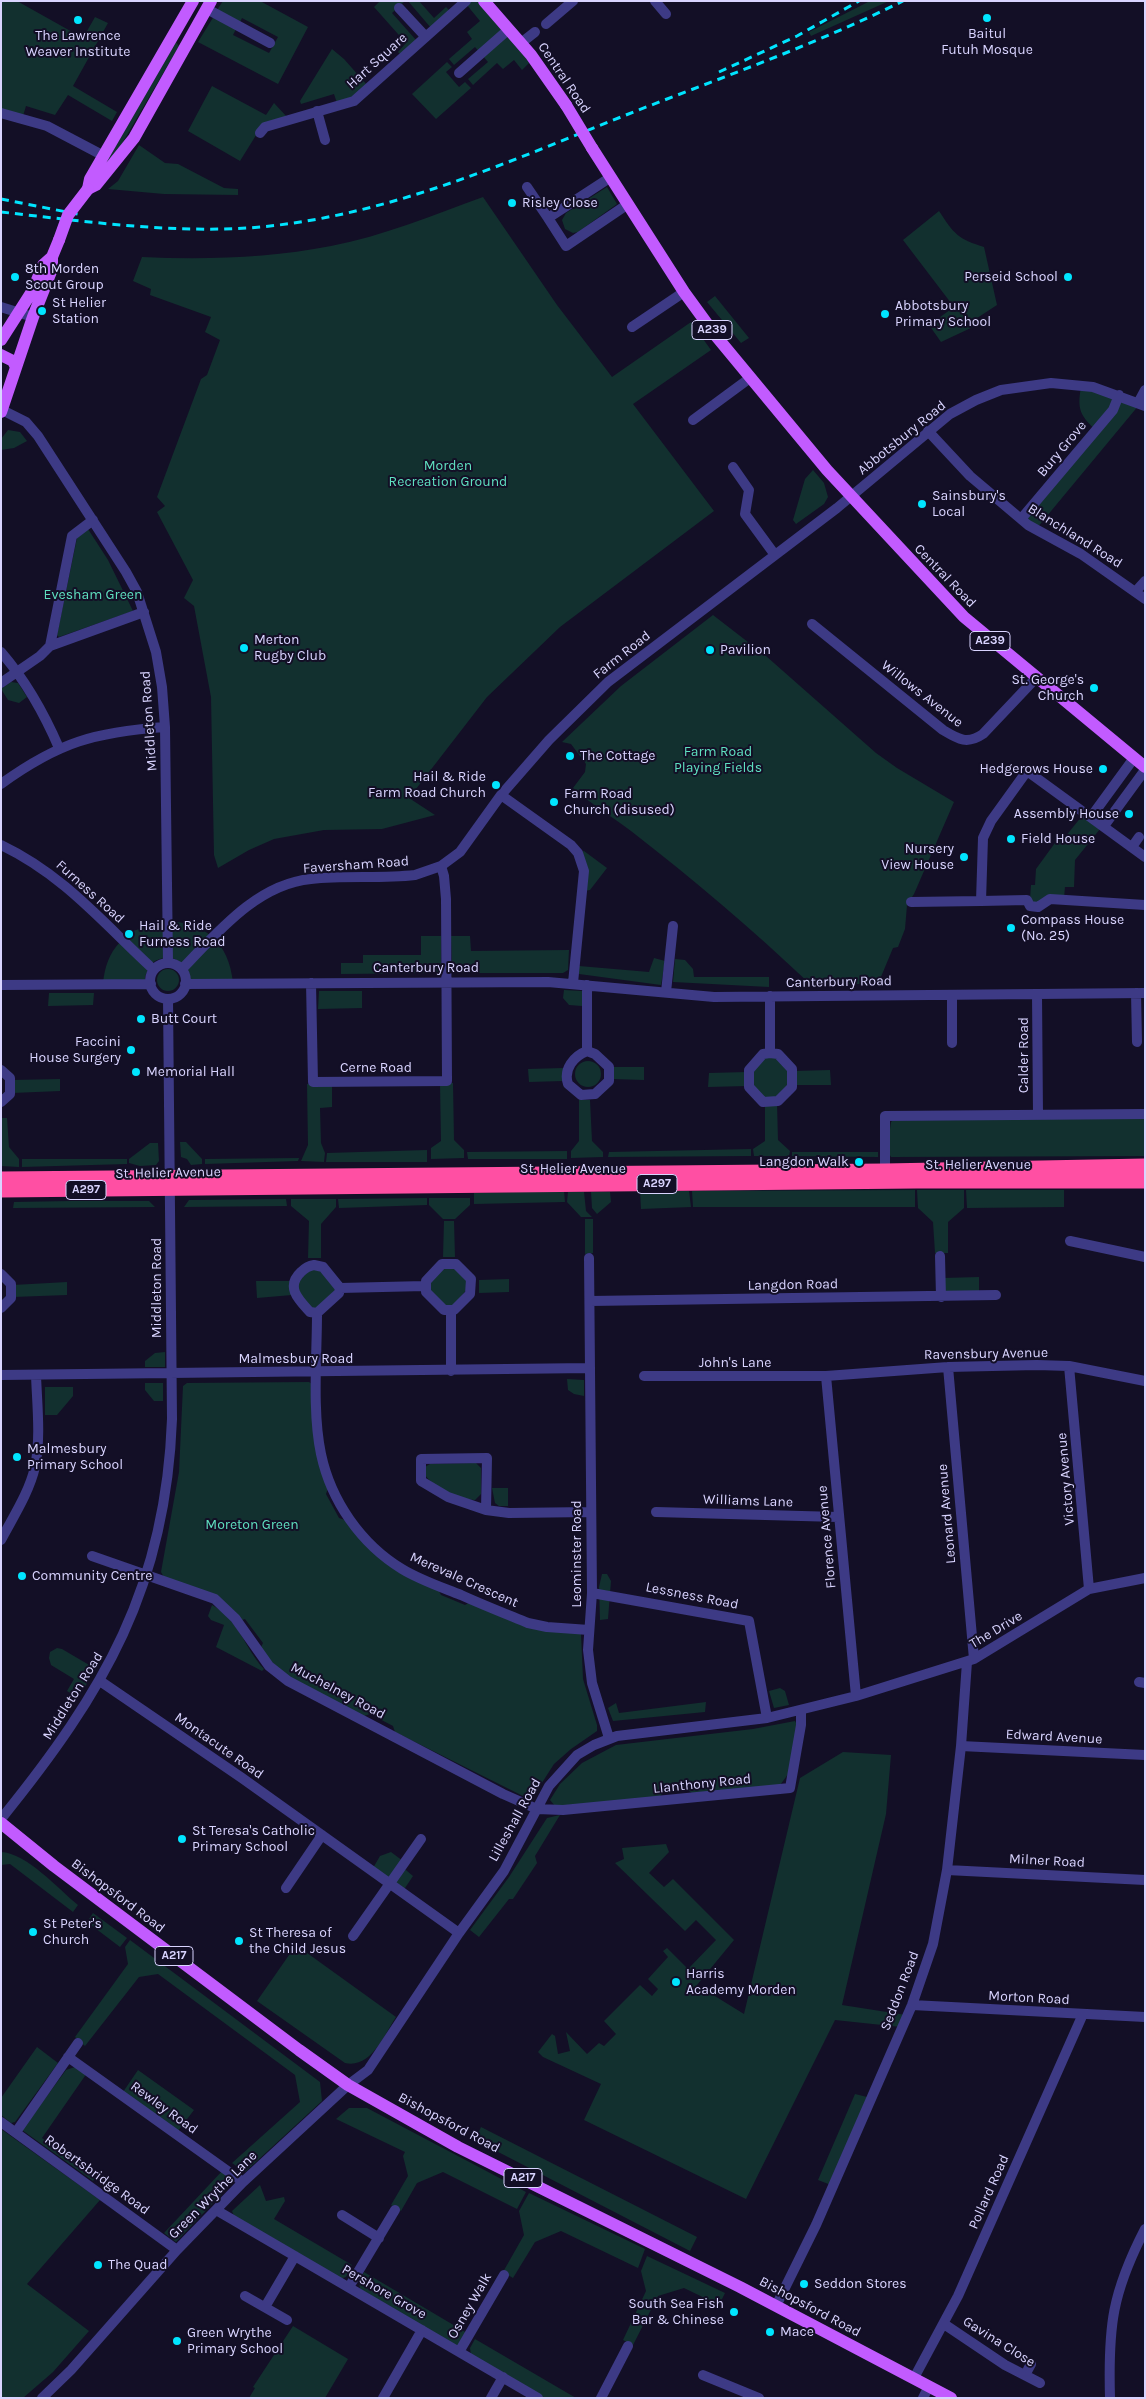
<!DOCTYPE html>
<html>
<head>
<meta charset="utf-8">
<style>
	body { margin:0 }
	#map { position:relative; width:1146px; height:2399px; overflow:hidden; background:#130f26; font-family:Karla,sans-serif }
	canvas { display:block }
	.frame { position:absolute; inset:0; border:2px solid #d9d4ff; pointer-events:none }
</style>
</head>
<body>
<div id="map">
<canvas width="1146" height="2399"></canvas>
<div class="frame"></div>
</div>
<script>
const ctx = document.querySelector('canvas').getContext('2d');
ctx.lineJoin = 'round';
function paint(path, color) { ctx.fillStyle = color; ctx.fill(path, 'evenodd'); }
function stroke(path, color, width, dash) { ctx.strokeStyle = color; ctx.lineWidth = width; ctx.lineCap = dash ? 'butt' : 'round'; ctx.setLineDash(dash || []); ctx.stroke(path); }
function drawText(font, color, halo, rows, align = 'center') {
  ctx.font = font + ' Karla,sans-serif'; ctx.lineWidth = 4; ctx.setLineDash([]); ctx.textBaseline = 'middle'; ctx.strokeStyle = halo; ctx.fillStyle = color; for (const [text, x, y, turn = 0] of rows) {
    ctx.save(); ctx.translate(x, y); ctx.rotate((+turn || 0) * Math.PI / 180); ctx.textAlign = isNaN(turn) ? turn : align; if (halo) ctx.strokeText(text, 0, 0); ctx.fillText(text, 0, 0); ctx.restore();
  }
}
paint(new Path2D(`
	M1,1h16l66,37 12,-21 13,6 -35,63 44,26 -5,9 -44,-26 -13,20 -29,-9 -3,10 -22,-5z
	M223,1h37l48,26 -30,57 -80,-42 16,-26 23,11 -4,8 36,18 9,-16 -36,-19 -3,6 -22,-14z
	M380,1h25l-13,12 24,27 -15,15 -3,-3 8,-9 -32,-36z
	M408,1h11l15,17 12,-11 5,5 -20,16z
	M470,1h10l51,60 -9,9 -8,-10 -11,9 -6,-6 -24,22 -5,-6 20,-17 -13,-15 -21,18 -5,-6 23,-20 -5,-7 13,-11 -14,-17z
	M870,1h19l-78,35 -2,-4z
	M176,42l3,4 -66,113 -18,23z
	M332,49l12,10 23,26 -14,14 -16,4 -3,-9 -33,10 -1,-3z
	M447,62l5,5 -6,5 13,15 6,-5 6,6 -35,31 -24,-25z
	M212,86l54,29 8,-12 13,14 -24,7 -23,37 -52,-30z
	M139,145l26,18 13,1 46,24 14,1v6l-74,-1 -56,-5 10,-8z
	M607,187l10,17 -39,28 -5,1 -8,-4 -3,-9 4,-7z
	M483,197l74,108 55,72 79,-55 20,28 -78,54 81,107 -154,116 -73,70 -78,101 26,17 -53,14 -58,1 -50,9 -25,11 -31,18 -4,-13 -3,-158 -17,-91 -10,-8 9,-18 -36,-68 8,-6 -8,-9 44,-118 6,-4 13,-35 -15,-8 6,-15 -61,-22 1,-6 -18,-8 9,-24c63,3 127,1 189,-11 52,-10 103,-31 152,-49z
	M939,211c15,23 19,28 45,36l13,58 -26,17 2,5 -32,15 -12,-17 25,-18 -51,-67z
	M715,296l34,42 -8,5 -34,-41z
	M1081,387l58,18 -102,123 -14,-9 74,-88c-17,-15 -20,-22 -16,-44z
	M8,430l12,2 7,9 -13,7 -13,2v-11z
	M813,470l11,13 4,14 -4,7 -28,20 -3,-4 12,-41z
	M88,529l20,31 25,51 -74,26 -2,-2 20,-97z
	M713,615l53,41 110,97 21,15 57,34 -40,92 -7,11 -2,24 -7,18 -5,1 -15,36h-68c-57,-54 -117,-105 -179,-153 -20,-15 -39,-26 -58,-43l12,-16 1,-8 -15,-20 -9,-2 59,-56z
	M11,682l7,1 9,14 -8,6 -11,-3 -7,-11z
	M1082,816l18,13 -25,31 -1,27h-9l-1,11 -32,5 -2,-4 1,-14h4l1,-16 24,-33 5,1z
	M584,851l23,17 -17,22 -6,1 -4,-38z
	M165,921c40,1 64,21 68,62h-44c0,-22 -19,-32 -37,-20l-28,-25 9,-7z
	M421,936h20v33l-3,4 -97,1v-11h22v-8h58z
	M451,936h19l1,15 98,-1 -1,20 -5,3h-105l-6,-8z
	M120,942l28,27 -3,8v6h-42c2,-17 6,-29 17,-41z
	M654,958l11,3 -4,24 -82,-11v-8l70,6z
	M675,959l10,1 8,9 1,8h75v10l-96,-5z
	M157 980a11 11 0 1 1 22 0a11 11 0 1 1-22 0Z
	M564,990l18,1v15l-13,-1 -6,-7z
	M319,991h43v17l-44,1z
	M49,993h45l-1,12 -45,1z
	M765,1056l12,1 13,13v16l-13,13h-14l-12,-13v-15z
	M575 1074a13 13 0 1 1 26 0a13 13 0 1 1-26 0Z
	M612,1067h32v13l-32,-1z
	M563,1068v13l-34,1 -1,-13z
	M830,1070l1,15h-37v-14z
	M747,1072v14l-39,1 1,-14z
	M60,1079v12l-48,2v-13z
	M440,1083h13l1,57 10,10v8l-33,1v-11l10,-7z
	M307,1084h25v23l-12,1 1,35 4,10 -1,9 -23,-1 7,-16z
	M579,1100h11l2,41 11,11v5l-32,1v-7l8,-10z
	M777,1103l1,37 12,11 -1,5h-35l-1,-7 12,-8v-37z
	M1,1118h6l2,29 10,12v8l-18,-1z
	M894,1119h251v37l-254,1 -4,-7 4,-28z
	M180,1142h6l16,17v5l-11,1 -4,-6 -6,-2z
	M150,1143h8l1,18 -3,4 -16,1 -11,-3v-4z
	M751,1149v7l-143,1 1,-5z
	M427,1150v12h-101l1,-9z
	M567,1151v8h-99l-1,-7z
	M792,1152h86v5l-86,-1z
	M299,1158l-1,3 -93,3v-5z
	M22,1159h105v5l-105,3z
	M915,1190v17h-222l-1,-16z
	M917,1190h47v18l-16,14v31h-13l-2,-31 -15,-14z
	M966,1190h98v17l-97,1z
	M564,1191l1,11 -91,2v-11z
	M640,1191h49l2,16 -50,2z
	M568,1192h16l2,19 6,6h-11l-14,-15z
	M591,1192h19l1,10 -14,12 -5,-6z
	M427,1198v7l-88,3 -1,-9z
	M429,1198h41v7l-15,14h-12l-14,-14z
	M286,1199l1,7 -103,1 5,-7z
	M291,1199h45v8l-15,17v34h-13l1,-37 -18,-15z
	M71,1201h78l6,6 -142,1 1,-6z
	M585,1219h8v34l-8,1z
	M444,1221h10l1,36h-12z
	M445,1268l11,1 10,9 1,11 -14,18h-8l-17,-16v-9z
	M309,1270h11l16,19 -16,19h-8l-12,-11 -3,-13z
	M979,1277v16l-36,2v-17z
	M509,1279v13l-30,1v-13z
	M256,1281h35l1,14 -35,3z
	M67,1282v13l-54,2v-12z
	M165,1352v15h-20v-6l10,-8z
	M567,1379l17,1v16l-10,-2 -6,-4z
	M309,1382l3,2 16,104 -2,6 13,24 6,2 10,12 83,57 3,6 24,10 5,-3 111,32 2,45 14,46v6l-26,18 -17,15 -23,36 -136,-68 -2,-6 -23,-12 -6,2 -80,-41 -24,-26 3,-6 -18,-24 -3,1c-21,-26 -47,-30 -77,-41l-4,-7 18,-100 4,-86 4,-3z
	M145,1383h18v18h-9l-9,-11z
	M45,1387h28v9l-16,19h-12z
	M476,1463l5,5v26l-6,6c-15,0 -42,-13 -50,-25v-8l5,-3z
	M492,1488h16v18h-9l-4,-3z
	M602,1574h5l4,7 -3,38 -8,1 -1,-33z
	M212,1605c26,13 33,44 52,64l-2,2 -46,-24 8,-22 -13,-5 -3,-4z
	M57,1648l5,1 34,20 -18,29 -11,-7 7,-12 -23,-14 -2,-7 1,-6z
	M780,1688l5,3 4,14 -15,3 -5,-17z
	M706,1702l-1,10 -92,9 -5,-13 8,-5 3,10z
	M795,1721l2,4 -8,48 -9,12 -87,9 -5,-4 -25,3 -5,5 -103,8 -5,-6 10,-16 22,-21 34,-18 137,-16z
	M843,1752l48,3 -5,59 -44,191 64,10 -5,12 -66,-7 -89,179 -162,-79 17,-36 -58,-27 -5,-5 14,-18 3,2 3,18 12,-3 -4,-19 21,22 12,-11 5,3 12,-12 -12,-13 36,-36 12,11 6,-7 -10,-10 20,-22 -5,-6 4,-3 21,21 28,-29 -20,-20 -11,11 -70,-68 9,-4 -2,-11 44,-4 3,8 -20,21 15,14 9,-8 61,61 -37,45 47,29 56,-236z
	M560,1815l-25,41 2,7 -24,36h-4l-30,38 -9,-7 39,-53 38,-59z
	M1,1852c26,1 57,37 77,53l-5,7 -63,-48 -9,1z
	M391,1852l12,9 -3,4 13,11 -10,15 -30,-23 7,-12z
	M93,1913l34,25 -7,9 -33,-25z
	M130,1940l190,142 2,19 -77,71 -13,-9 68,-61 -5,-27 -137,-101 -19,3 -54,69 -10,-9 53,-73 -3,-17z
	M296,1945l100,72c-12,18 -25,52 -51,46l-88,-62z
	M37,2047l21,16 -43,59 -4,1 -10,-8v-17z
	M78,2066l9,7 -45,65 54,39 -3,4 -71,-51 44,-60z
	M138,2070l56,40 -16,21 -55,-39z
	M855,2094l16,4 -40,87 -13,-5z
	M349,2108h18l159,84 -9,17 -74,-37 -26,11 -16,28 -10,-6 17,-29 -5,-20 2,-4 -69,-33z
	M481,2127l216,110 -7,14 -215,-111z
	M1,2129l99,71 -73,84 62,47 -36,41 -30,26h-22z
	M223,2170l11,11 -58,61 -12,-9z
	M260,2185l6,16 18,-4 1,4 -11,18 78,46 -6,12 -6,2 -106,-63 -2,-5z
	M529,2193l116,56 -7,19 -77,-37 -26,11 -22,36 -10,-6 21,-37 -5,-24z
	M647,2256l78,37 -6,12 -35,-17 -26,8 -25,49 -10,-5 23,-49 -5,-20z
	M364,2272l103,61 -9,15 -98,-59 -1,-7z
	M293,2326l55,33 -23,39h-76l6,-10 -2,-1z
	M475,2339l101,59h-32l-73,-43 -1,-7z`), '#12302f');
stroke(new Path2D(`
	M655,1l11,13
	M399,8l26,28
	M207,9l63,34
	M546,24l27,-23
	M521,43l14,-11
	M459,73l50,-44
	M317,111l8,29
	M1,113l46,13 57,30
	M260,133l5,-6 89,-26 112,-100
	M611,177l-63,41 18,28 62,-42
	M527,187l21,31
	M1,307l32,10
	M632,327l52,-35
	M1138,403l7,-13
	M2,410l24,12 12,14 88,136 11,20 19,60 6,35 3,40 3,235
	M693,420l57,-42
	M928,431l42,45 58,49 53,29 64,45
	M733,467l16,23 -4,24 30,41
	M1021,519l92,-109 6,-15
	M1136,591l9,-10
	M812,624l131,106c15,9 24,15 40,4l53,-56
	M50,646l22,-110 21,-16
	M1,652c25,29 43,61 58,96
	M1,683l39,-27 10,-10 94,-34
	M1,784c58,-42 94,-52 164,-57
	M501,795l70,50 7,8 6,18 -11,112
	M1091,817l43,-59
	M1104,826l41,-56
	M1,845c63,30 102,78 152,124
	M1132,847l7,-10
	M1145,857l-118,-86 -36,50 -8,17 -2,63 46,-1 3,6 8,1 12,-8 95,6
	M911,902l70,-1
	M150 981a18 18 0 1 1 36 0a18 18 0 1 1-36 0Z
	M182,969c35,-36 75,-85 129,-90 35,-4 69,0 104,-4l26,-9 19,-14 41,-57 48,-55 59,-58 229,-174 113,-94 26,-14 25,-10 50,-7 42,4 52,19
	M311,983l2,99 134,-1 -1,-182 -2,-23 -3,-10
	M185,984l363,-2 166,15 431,-4
	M1,985l150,-1
	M587,985v66
	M666,992l7,-66
	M1136,993l1,49
	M1037,994l1,121
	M952,995v48
	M770,996v57
	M587,1051l8,3 14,13v14l-14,13 -14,1 -13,-11c-5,-15 6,-28 19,-33z
	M770,1053l8,1 14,15v18l-14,14 -15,1 -14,-15v-17l14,-16z
	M1,1070l9,8v16l-9,8
	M885,1171v-55l260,-2
	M1070,1241l75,16
	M940,1256l1,41
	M589,1258l3,335 -4,57 4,33 17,55
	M442,1264h14l15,15 -1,15 -16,16h-10l-18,-18v-11z
	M314,1265l9,2 17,21 -1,5 -22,20 -7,-1c-11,-12 -25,-25 -9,-40 4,-4 7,-6 13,-7z
	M1,1274l10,10v14l-10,10
	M340,1288l85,-2
	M590,1301l406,-6
	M451,1311v60
	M317,1313c0,44 -5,98 4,141 10,47 40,90 81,115 18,11 39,18 59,26 22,10 45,19 67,28l19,4 42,3
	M1069,1366l20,223
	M948,1367l26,292
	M1,1375l589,-7
	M644,1376h182l122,-9 89,-2 32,1 76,15
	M826,1376l30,320
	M487,1458l-1,52 -38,-13 -27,-16v-22z
	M486,1510l23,3 82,-1
	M656,1512l182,5
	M1,1540c12,-23 28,-47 34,-73 6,-29 2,-63 1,-92
	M92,1556l123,43 20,19 34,48 19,15 215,113 34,15 26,1 227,-22 11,-63v-15
	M592,1593l157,28 18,97
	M100,1681l142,97 217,155
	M1139,1682l6,1
	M961,1746l184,9
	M1,1819c103,-127 165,-232 171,-400l-4,-420
	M947,1870l198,10
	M286,1888l36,-53
	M353,1936l68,-97
	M912,2005l233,12
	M68,2057l175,125
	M1,2122l176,128
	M16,2132l62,-89
	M216,2210l322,188
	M342,2215l37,23
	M349,2287l46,-77
	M245,2296l42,24
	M776,2306l40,-81 96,-220 21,-61 14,-74 14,-124 6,-84
	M265,2307l30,-51
	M944,2324l61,41 35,18
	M459,2352l45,-77
	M703,2375l56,23
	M1025,2375l6,-11
	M914,2378l44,-82 125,-282
	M42,2398l29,-28 106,-120 66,-68 105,-97 20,-15 91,-137 45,-62 45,-85 28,-31 17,-10 23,-9 150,-18 89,-22 118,-37 115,-70 56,-11
	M383,2398l39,-68
	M491,2398l12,-21
	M601,2398l27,-52
	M923,2398l6,-12
	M1110,2398c-2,-72 2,-105 35,-169`), '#3d3a85', 10);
stroke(new Path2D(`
	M484,1l47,54 35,50
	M592,148l92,144 32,44 111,134 137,147 181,150
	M88,189l8,-4 38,-47 77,-137
	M88,189l2,-10 103,-178
	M1,340l32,-50 10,-25 9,-8 7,-17
	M1,355l12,6 3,6
	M1,412l32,-95 19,-48v-12
	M1,1823l53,43 245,184 49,35 110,62 282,140 211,111`), '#c25bff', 12);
stroke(new Path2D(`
	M1,1179l884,-8 260,-5
	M1,1190l915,-9h229`), '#ff4fa3', 15);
stroke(new Path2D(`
	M719,72l78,-36 62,-35
	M1,199l81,16
	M1,212c82,9 164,21 246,16 136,-9 263,-67 389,-117 90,-35 180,-67 267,-110`), '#00e5ff', 3, [8, 6]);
stroke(new Path2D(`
	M566,105l26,43
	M59,240l9,-25 20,-26`), '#c25bff', 12);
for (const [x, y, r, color] of [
	[987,18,5,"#00e5ff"],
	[78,20,5,"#00e5ff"],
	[512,203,5,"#00e5ff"],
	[15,277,5,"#00e5ff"],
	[1068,277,5,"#00e5ff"],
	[42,311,5,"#00e5ff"],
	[885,314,5,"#00e5ff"],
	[922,504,5,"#00e5ff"],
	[244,648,5,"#00e5ff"],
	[710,650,5,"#00e5ff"],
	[1094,688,5,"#00e5ff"],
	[570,756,5,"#00e5ff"],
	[1103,769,5,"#00e5ff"],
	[496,785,5,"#00e5ff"],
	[554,802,5,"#00e5ff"],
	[1129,814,5,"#00e5ff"],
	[1011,839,5,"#00e5ff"],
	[964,857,5,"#00e5ff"],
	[1011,928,5,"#00e5ff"],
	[129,934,5,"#00e5ff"],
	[141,1019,5,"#00e5ff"],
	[131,1050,5,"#00e5ff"],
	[136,1072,5,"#00e5ff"],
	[859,1162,5,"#00e5ff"],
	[17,1457,5,"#00e5ff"],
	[22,1576,5,"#00e5ff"],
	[182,1839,5,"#00e5ff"],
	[33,1932,5,"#00e5ff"],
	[239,1941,5,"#00e5ff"],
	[676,1982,5,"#00e5ff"],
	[98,2265,5,"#00e5ff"],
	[804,2284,5,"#00e5ff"],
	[734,2312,5,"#00e5ff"],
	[770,2332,5,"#00e5ff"],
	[177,2341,5,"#00e5ff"]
]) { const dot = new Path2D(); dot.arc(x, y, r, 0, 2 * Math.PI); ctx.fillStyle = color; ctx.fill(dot); stroke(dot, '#130f26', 2); }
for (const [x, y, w] of [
	[712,330,40],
	[990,641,40],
	[657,1184,40],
	[86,1190,40],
	[174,1956,38],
	[523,2178,38]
]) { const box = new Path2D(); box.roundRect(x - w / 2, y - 9.5, w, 19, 4); ctx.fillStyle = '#130f26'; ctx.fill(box); stroke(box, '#d9d4ff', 1); }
drawText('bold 12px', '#d9d4ff', null, [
	["A239",712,330],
	["A239",990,641],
	["A297",657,1184],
	["A297",86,1190],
	["A217",174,1956],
	["A217",523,2178]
]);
drawText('14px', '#d9d4ff', '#130f26', [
	["Baitul",987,34,"center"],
	["Futuh Mosque",987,50,"center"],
	["The Lawrence",78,36,"center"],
	["Weaver Institute",78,52,"center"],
	["Risley Close",522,203],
	["8th Morden",25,269],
	["Scout Group",25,285],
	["Perseid School",1058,277,"right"],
	["St Helier",52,303],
	["Station",52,319],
	["Abbotsbury",895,306],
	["Primary School",895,322],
	["Sainsbury's",932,496],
	["Local",932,512],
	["Merton",254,640],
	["Rugby Club",254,656],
	["Pavilion",720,650],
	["St. George's",1084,680,"right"],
	["Church",1084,696,"right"],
	["The Cottage",580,756],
	["Hedgerows House",1093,769,"right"],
	["Hail & Ride",486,777,"right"],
	["Farm Road Church",486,793,"right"],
	["Farm Road",564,794],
	["Church (disused)",564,810],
	["Assembly House",1119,814,"right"],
	["Field House",1021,839],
	["Nursery",954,849,"right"],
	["View House",954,865,"right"],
	["Compass House",1021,920],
	["(No. 25)",1021,936],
	["Hail & Ride",139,926],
	["Furness Road",139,942],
	["Butt Court",151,1019],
	["Faccini",121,1042,"right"],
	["House Surgery",121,1058,"right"],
	["Memorial Hall",146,1072],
	["Langdon Walk",849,1162,"right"],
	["Malmesbury",27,1449],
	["Primary School",27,1465],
	["Community Centre",32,1576],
	["St Teresa's Catholic",192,1831],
	["Primary School",192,1847],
	["St Peter's",43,1924],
	["Church",43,1940],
	["St Theresa of",249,1933],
	["the Child Jesus",249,1949],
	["Harris",686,1974],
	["Academy Morden",686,1990],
	["The Quad",108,2265],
	["Seddon Stores",814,2284],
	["South Sea Fish",724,2304,"right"],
	["Bar & Chinese",724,2320,"right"],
	["Mace",780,2332],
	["Green Wrythe",187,2333],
	["Primary School",187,2349]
], 'left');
drawText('14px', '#d9d4ff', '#130f26', [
	["Hart Square",377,61,-42],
	["Central Road",564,78,56],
	["Abbotsbury Road",902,438,-39],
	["Bury Grove",1062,449,-50],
	["Blanchland Road",1075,536,32],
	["Central Road",945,576,46],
	["Farm Road",622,655,-38],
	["Willows Avenue",922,694,38],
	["Middleton Road",149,721,-94],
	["Faversham Road",356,865,-4],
	["Furness Road",90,892,42],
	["Canterbury Road",426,968],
	["Canterbury Road",839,982,-1],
	["Calder Road",1024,1055,-90],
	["Cerne Road",376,1068],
	["St. Helier Avenue",978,1165],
	["St. Helier Avenue",573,1169],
	["St. Helier Avenue",168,1173,-1],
	["Langdon Road",793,1285,-1],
	["Middleton Road",157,1288,-90],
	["Ravensbury Avenue",986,1354,-1],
	["Malmesbury Road",296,1359],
	["John's Lane",735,1363],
	["Victory Avenue",1066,1479,-95],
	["Williams Lane",748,1501,2],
	["Leonard Avenue",947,1514,-95],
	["Florence Avenue",827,1537,-95],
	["Leominster Road",577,1554,-90],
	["Merevale Crescent",464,1580,24],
	["Lessness Road",692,1596,11],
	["The Drive",996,1630,-31],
	["Muchelney Road",338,1691,28],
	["Middleton Road",73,1696,-58],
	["Edward Avenue",1054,1737,3],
	["Montacute Road",219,1746,35],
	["Llanthony Road",702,1784,-6],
	["Lilleshall Road",515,1820,-61],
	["Milner Road",1047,1861,3],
	["Bishopsford Road",118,1896,37],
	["Seddon Road",900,1991,-69],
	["Morton Road",1029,1998,3],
	["Rewley Road",164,2108,36],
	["Bishopsford Road",449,2123,28],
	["Robertsbridge Road",97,2175,36],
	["Pollard Road",989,2192,-66],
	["Green Wrythe Lane",213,2195,-45],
	["Pershore Grove",384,2292,30],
	["Osney Walk",470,2306,-60],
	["Bishopsford Road",810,2307,28],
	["Gavina Close",999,2342,32]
]);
drawText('14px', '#5fe0c0', '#130f26', [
	["Morden",448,466],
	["Recreation Ground",448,482],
	["Evesham Green",93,595],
	["Farm Road",718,752],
	["Playing Fields",718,768],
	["Moreton Green",252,1525]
]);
</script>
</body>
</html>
